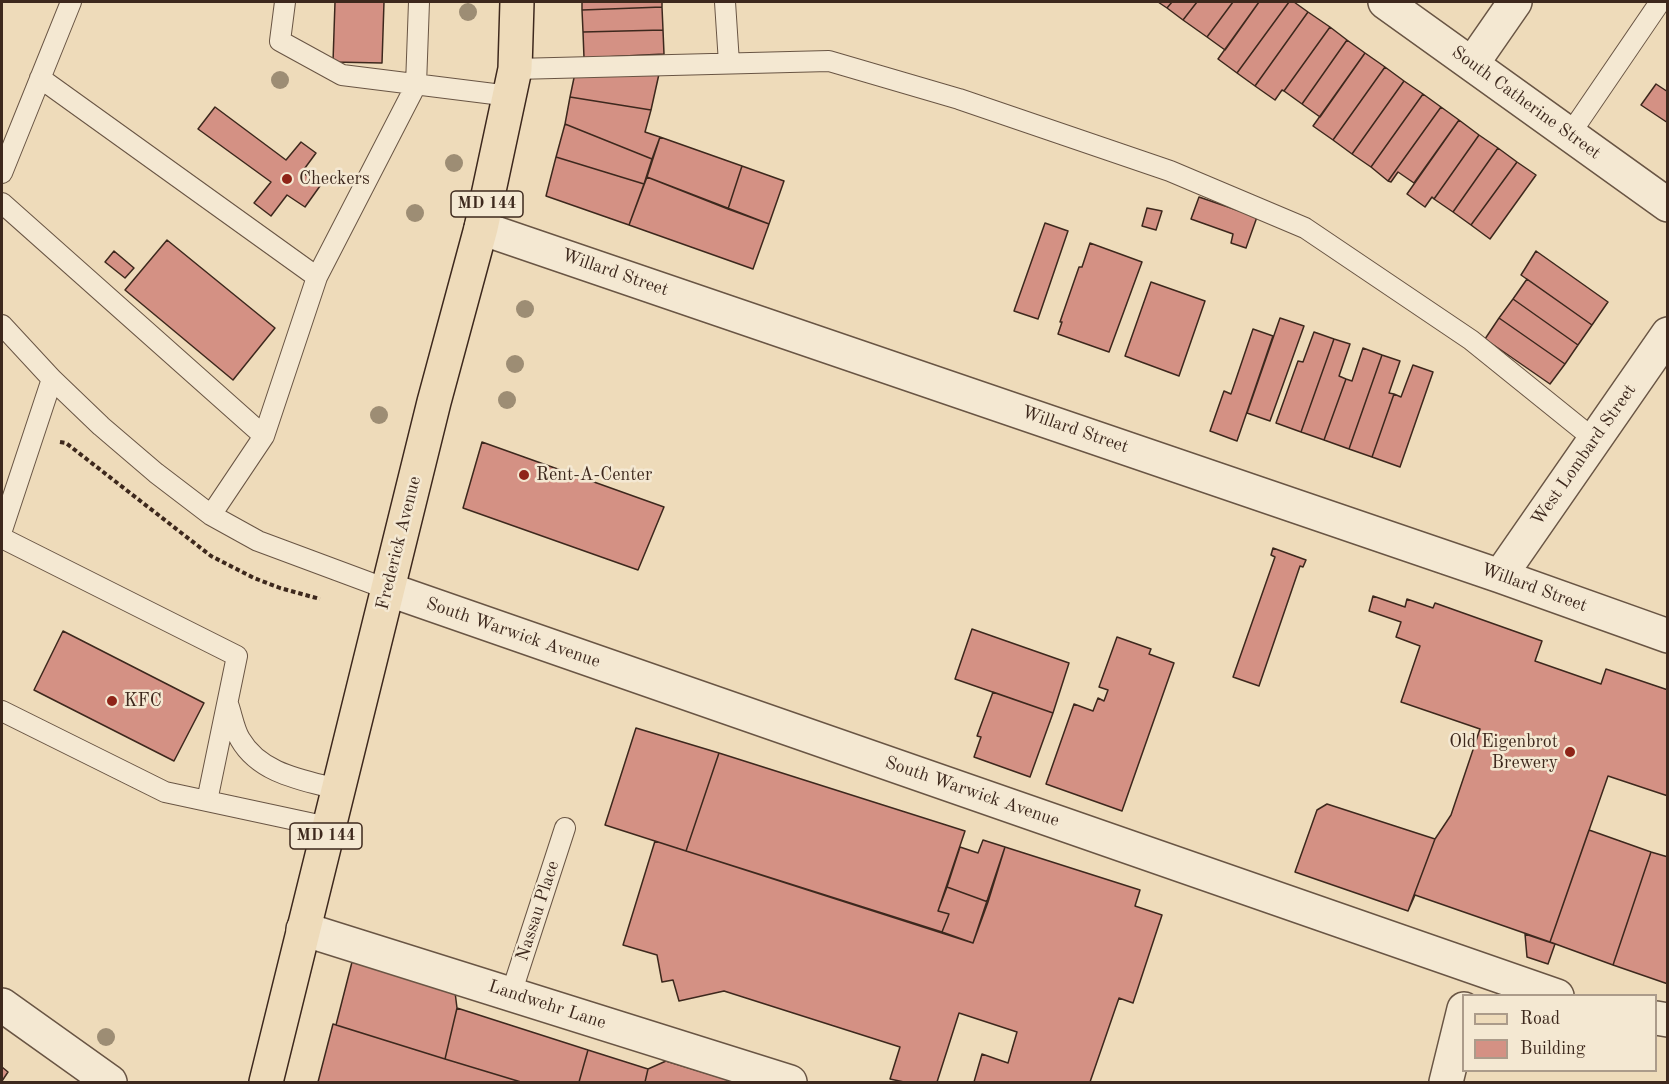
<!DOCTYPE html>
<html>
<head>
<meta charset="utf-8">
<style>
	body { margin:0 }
	#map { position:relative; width:1669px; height:1084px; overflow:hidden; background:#eedbba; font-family:"Old Standard TT",serif }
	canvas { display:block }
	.frame { position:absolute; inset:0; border:3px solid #3d281d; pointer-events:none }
	.legend { position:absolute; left:1462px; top:994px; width:195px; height:78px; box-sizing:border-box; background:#f4e8d2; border:2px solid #ab9b8a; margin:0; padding:8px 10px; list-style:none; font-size:18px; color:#3d281d }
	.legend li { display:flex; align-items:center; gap:12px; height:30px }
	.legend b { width:30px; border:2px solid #ab9b8a }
</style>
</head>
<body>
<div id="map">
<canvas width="1669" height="1084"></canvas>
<div class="frame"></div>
<ul class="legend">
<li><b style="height:8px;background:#eedbba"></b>Road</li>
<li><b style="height:16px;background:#d49184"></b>Building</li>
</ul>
</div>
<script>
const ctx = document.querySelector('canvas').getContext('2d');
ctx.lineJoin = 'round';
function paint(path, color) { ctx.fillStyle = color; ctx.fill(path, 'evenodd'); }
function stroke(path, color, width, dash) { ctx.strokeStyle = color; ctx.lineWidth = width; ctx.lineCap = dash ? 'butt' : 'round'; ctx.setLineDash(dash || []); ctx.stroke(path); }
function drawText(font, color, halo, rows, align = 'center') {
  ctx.font = font + ' "Old Standard TT",serif'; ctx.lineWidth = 5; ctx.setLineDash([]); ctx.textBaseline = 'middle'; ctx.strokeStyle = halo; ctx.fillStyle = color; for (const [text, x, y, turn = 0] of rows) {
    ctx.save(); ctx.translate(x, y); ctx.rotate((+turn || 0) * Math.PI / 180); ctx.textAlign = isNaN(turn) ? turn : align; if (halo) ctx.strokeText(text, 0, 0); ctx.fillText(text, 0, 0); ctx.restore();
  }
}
const building = new Path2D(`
	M335,2h49l-2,61 -49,-1z
	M582,2h80v5l-80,3z
	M1158,2h14l-5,6z
	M1172,2h25l-14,18 -16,-12z
	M1197,2h36l-26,35 -24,-17z
	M1233,2h26l-34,48 -18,-13z
	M1259,2h30l-52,71 -19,-14z
	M1289,2h5l14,10 -53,74 -18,-13z
	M662,7l1,23 -80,2 -1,-22z
	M1308,12l22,15 -46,64 -2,-1 -7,10 -20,-14z
	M1330,27l17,13 -45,64 -18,-13z
	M663,30l1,24 -80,4 -1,-26z
	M1347,40l18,13 -45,64 -18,-13z
	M1365,53l20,14 -52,73 -20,-14z
	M1385,67l19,14 -52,73 -19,-14z
	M575,73l84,1 -8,36 -81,-13z
	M1404,81l19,13 -52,73 -19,-13z
	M1656,84l12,8v31l-27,-18z
	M1423,94l18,13 -53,74 -17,-14z
	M570,97l81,13 -6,22 15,5 -8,22 -87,-35z
	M215,107l71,53 15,-18 15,11 -14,19 18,14 -15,21 -18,-12 -16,21 -17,-13 17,-21 -73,-53z
	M1441,107l18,13 -45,63 -16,-11 -7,10 -3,-1z
	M1459,120l20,15 -45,64 -2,-2 -7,10 -18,-13z
	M565,124l87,35 -8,25 -88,-27z
	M1479,135l19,13 -45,64 -19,-13z
	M660,137l82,29 -14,43 -81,-32z
	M1498,148l19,14 -46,63 -18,-13z
	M556,157l88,27 -15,41 -83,-29z
	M1517,162l19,13 -46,64 -19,-14z
	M742,166l42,15 -15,43 -41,-15z
	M647,177l122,47 -16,45 -124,-44z
	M1199,197l58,20 -11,31 -15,-5 2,-9 -42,-15z
	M1147,208l15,3 -6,19 -14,-4z
	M1045,223l23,8 -30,88 -24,-8z
	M167,240l108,88 -42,52 -108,-90z
	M1090,243l52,19 -33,90 -51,-18 4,-12h-2l19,-55h3z
	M114,251l20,17 -9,10 -20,-16z
	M1536,251l72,51 -16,23 -71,-50z
	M1527,279l65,46 -14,20 -65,-46z
	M1151,282l54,19 -26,75 -54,-20z
	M1513,299l65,46 -13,19 -66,-46z
	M1280,318l24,8 -34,95 -23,-8z
	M1499,318l66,46 -15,20 -65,-45z
	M1253,329l20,7 -36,105 -27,-10 14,-40 7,3z
	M1314,332l20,7 -33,93 -25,-9 22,-62 5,1z
	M1334,339l16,5 -11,32 7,3 -22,61 -23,-8z
	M1363,348l19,7 -33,94 -25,-9 22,-61 6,2z
	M1382,355l18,6 -11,32 5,1 -22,63 -23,-8z
	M1413,365l20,7 -33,95 -28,-10 22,-63 7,3z
	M482,442l182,65 -26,63 -175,-62z
	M1273,548l33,12 -3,7 -3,-1 -41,120 -26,-9 42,-120 -4,-2z
	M1373,596l32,11 2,-8 26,9 2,-5 107,38 -7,20 66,23 5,-15 62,21v106l-60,-20 -58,166 -135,-47 -7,16 27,-72 16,-24 29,-86 -79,-27 19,-56 -24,-9 5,-15 -32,-11z
	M972,629l97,34 -16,50 -98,-34z
	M63,631l141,72 -30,58 -140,-71z
	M1117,637l34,12 -2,5 25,9 -52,148 -76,-27 28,-80 19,7 5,-13 6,3 4,-11 -9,-3z
	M993,692l60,21 -23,64 -56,-20 7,-20 -4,-1z
	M636,728l83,25 -33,98 -81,-26z
	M719,753l246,78 -27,80 11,3 -7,18 -256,-81z
	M1327,804l108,35 -27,72 -113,-39 22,-62z
	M1589,830l62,22 -38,113 -63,-23z
	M983,840l22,7 -17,55 -41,-15 13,-40 18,6z
	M655,841l318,102 32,-96 135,43 -5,16 27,9 -29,88 -14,-5 -29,84h-116l8,-28 26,9 9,-31 -58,-19 -22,69h-33l-14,-3 10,-32 -176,-56 -45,10 -6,-21 -11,2 -5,-27 -34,-10z
	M1651,852l17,5v127l-55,-19z
	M947,887l41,15 -15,41 -31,-11 7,-18 -11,-3z
	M1525,934l30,10 -7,20 -21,-7z
	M352,962l103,30 2,16 -12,51 -109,-34z
	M457,1008l131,42 -9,32h-58l-76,-23z
	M333,1024l112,35 76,23h-203z
	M588,1050l60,19 -3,13h-66z
	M666,1061l69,21h-90l3,-13z
	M2,1067l6,5 -6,9z`);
paint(building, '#d49184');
stroke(building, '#3d281d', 1.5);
const service = new Path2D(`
	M285,2l-5,39 62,34 168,21
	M725,2l4,61
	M515,69l314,-8 130,38 211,72 135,57 166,112 124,100
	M40,78l277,199
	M1570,134l90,-132
	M2,173l69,-171
	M2,203l262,233
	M2,325l50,54 49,47 55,47 55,42 47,26 129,48
	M211,515l53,-79 53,-159 99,-192 3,-83
	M2,530l50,-151
	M2,538l235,118 -30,145
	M228,704c4,11 6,25 12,35 20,35 63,41 97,50
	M2,711l163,81 163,35
	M511,994l54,-166`);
const minor = new Path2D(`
	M1385,2l283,203
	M1472,64l43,-62
	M481,228l1019,348 168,60
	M1500,576l168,-242
	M387,589l1170,407
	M303,929l487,153
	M2,1005l108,77
	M1656,1018l12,2
	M1446,1082l18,-73`);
const primary = new Path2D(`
	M266,1082l168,-680 47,-174 34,-159 2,-67`);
stroke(service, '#695544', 22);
stroke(minor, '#695544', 36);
stroke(primary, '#3d281d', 36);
stroke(new Path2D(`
	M60,442l6,1 145,113 43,22 26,10 40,11`), '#3d281d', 4, [4.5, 3]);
stroke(service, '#f4e8d2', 20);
stroke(minor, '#f4e8d2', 33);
stroke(primary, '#eedbba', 33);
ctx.fillStyle = '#9d8d74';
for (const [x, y] of [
	[468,12],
	[280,80],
	[454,163],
	[415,213],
	[525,309],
	[515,364],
	[507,400],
	[379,415],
	[106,1037]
]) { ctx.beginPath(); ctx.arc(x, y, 9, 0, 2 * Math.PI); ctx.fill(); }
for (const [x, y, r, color] of [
	[287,179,6,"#8f2418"],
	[524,475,6,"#8f2418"],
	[112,701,6,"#8f2418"],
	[1570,752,6,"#8f2418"]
]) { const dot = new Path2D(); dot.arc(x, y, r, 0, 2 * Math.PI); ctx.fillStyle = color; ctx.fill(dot); stroke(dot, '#f4e8d2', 2); }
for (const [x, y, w] of [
	[487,204,72],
	[326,836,72]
]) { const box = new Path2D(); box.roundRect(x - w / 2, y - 13, w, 26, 4.5); ctx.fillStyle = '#f4e8d2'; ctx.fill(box); stroke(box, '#3d281d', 1.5); }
drawText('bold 16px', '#3d281d', null, [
	["MD 144",487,204],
	["MD 144",326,836]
]);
drawText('18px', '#3d281d', '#f4e8d2', [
	["South Catherine Street",1526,103,36],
	["Willard Street",615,273,19],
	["Willard Street",1075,430,19],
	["West Lombard Street",1584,455,-55],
	["Frederick Avenue",399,543,-76],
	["Willard Street",1534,588,20],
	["South Warwick Avenue",513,633,19],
	["South Warwick Avenue",972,792,19],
	["Nassau Place",538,911,-72],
	["Landwehr Lane",547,1005,18]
]);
drawText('18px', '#3d281d', '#f4e8d2', [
	["Checkers",299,179],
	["Rent-A-Center",536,475],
	["KFC",124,701],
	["Old Eigenbrot",1558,742,"right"],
	["Brewery",1558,763,"right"]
], 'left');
</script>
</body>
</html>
